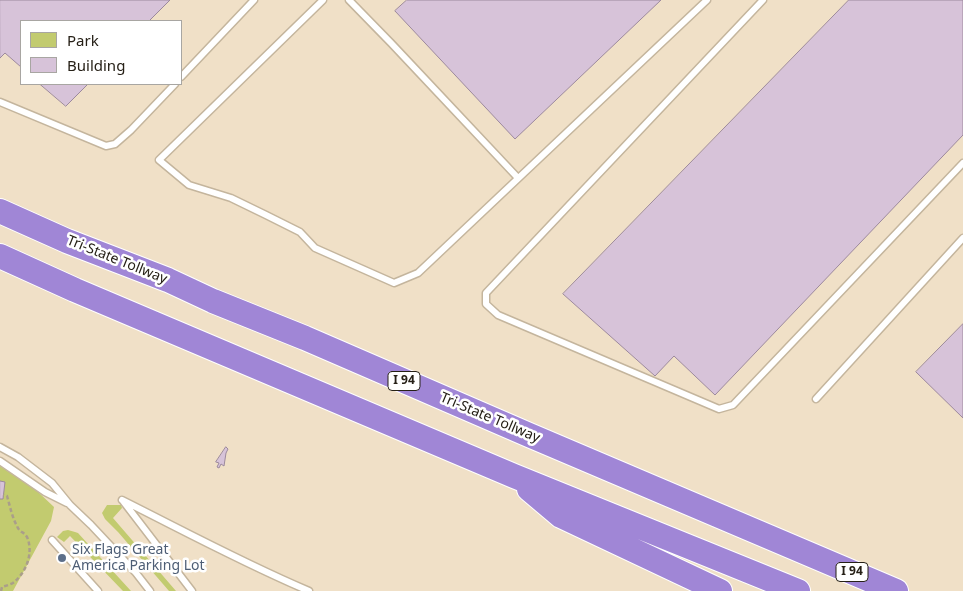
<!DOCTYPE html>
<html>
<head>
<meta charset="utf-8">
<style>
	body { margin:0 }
	#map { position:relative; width:963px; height:591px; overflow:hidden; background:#f0e0c7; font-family:"Noto Sans",sans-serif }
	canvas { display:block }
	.legend { position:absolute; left:20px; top:20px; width:162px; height:65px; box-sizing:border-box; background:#fff; border:1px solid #a8a6a2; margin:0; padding:6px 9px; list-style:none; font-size:15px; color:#262017 }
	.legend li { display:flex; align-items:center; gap:10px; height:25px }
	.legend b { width:25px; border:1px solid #a8a6a2 }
</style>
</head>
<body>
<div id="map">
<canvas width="963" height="591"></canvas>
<ul class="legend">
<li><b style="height:14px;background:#c2cb6f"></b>Park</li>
<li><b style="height:14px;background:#d7c3d9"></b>Building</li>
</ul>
</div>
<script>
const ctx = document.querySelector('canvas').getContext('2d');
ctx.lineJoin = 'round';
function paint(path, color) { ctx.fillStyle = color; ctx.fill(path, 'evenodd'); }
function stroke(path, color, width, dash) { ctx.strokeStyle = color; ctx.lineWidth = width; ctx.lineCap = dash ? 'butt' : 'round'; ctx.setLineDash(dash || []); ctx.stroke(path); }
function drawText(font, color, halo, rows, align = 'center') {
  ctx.font = font + ' "Noto Sans",sans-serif'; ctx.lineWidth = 5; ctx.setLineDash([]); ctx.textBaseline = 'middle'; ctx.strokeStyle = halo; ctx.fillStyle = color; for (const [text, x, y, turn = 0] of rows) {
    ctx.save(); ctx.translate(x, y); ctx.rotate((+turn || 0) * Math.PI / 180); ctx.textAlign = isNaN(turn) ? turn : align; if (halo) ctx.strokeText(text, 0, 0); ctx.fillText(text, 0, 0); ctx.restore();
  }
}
paint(new Path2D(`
	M0,466l36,24 18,17 -3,14 -38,70h-13z
	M107,505h14l1,3 -9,10 63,73h-7l-51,-59 -13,-13 -3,-6z
	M68,530l7,2 3,1 53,58h-8l-53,-55 -6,6 -7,-5 6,-6z`), '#c2cb6f');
const building = new Path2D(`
	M0,0h170l-21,21h-128v46l-16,-14 -5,5z
	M407,0h254l-146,139 -120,-128z
	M849,0h114v135l-248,260 -41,-39 -19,20 -92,-82z
	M40,84h48l-22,22z
	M963,324v94l-47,-46z
	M226,447l2,2 -2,4 -2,13 -3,-2 -2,4 -2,-1 2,-4 -3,-1z
	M0,481l5,1 -2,17h-3z`);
paint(building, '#d7c3d9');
stroke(building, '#9c899d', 1);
const service = new Path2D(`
	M323,0l-164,160 30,25 42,13 35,17 34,17 15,16 79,35 24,-10 289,-273
	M349,0l42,43 127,135
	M763,0l-277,293v11l12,11 221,94 14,-4 230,-242
	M181,77l73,-77
	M0,102l106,44 9,-2 16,-14 44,-46
	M816,399l147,-161
	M0,447l18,10 34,26 18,22 21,20 45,48 14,18
	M0,461l45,31 22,11
	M122,500c62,31 123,64 187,91
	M123,501l69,90
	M52,540l46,51`);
const motorway = new Path2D(`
	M0,211l67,30 101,39 45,21 92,37 224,97 367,156
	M0,256l75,34 439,186 284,115
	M529,489l32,27 159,75`);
stroke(service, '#c4b59d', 9);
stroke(motorway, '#fff', 26);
stroke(new Path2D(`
	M1,591l1,-4c3,-1 7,-2 11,-4 13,-10 21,-30 14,-46 -3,-5 -8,-5 -10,-11 -5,-9 -7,-20 -10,-30l-4,-1`), '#aa9e8a', 2.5, [4, 2.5]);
stroke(service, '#fff', 6);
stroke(motorway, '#a086d6', 24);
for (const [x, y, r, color] of [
	[62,558,5,"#5c6f8a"]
]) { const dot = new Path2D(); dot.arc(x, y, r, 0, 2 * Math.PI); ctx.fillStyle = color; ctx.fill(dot); stroke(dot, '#fff', 2); }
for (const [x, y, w] of [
	[404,381,32],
	[852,572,32]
]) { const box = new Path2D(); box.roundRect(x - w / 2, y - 9.5, w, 19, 4); ctx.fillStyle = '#fff'; ctx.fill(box); stroke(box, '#262017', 1); }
drawText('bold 12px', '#262017', null, [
	["I 94",404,381],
	["I 94",852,572]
]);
drawText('14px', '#262017', '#fff', [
	["Tri-State Tollway",117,260,22],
	["Tri-State Tollway",490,418,23]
]);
drawText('14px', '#4e5e75', '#fff', [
	["Six Flags Great",72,550],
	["America Parking Lot",72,566]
], 'left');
</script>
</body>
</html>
